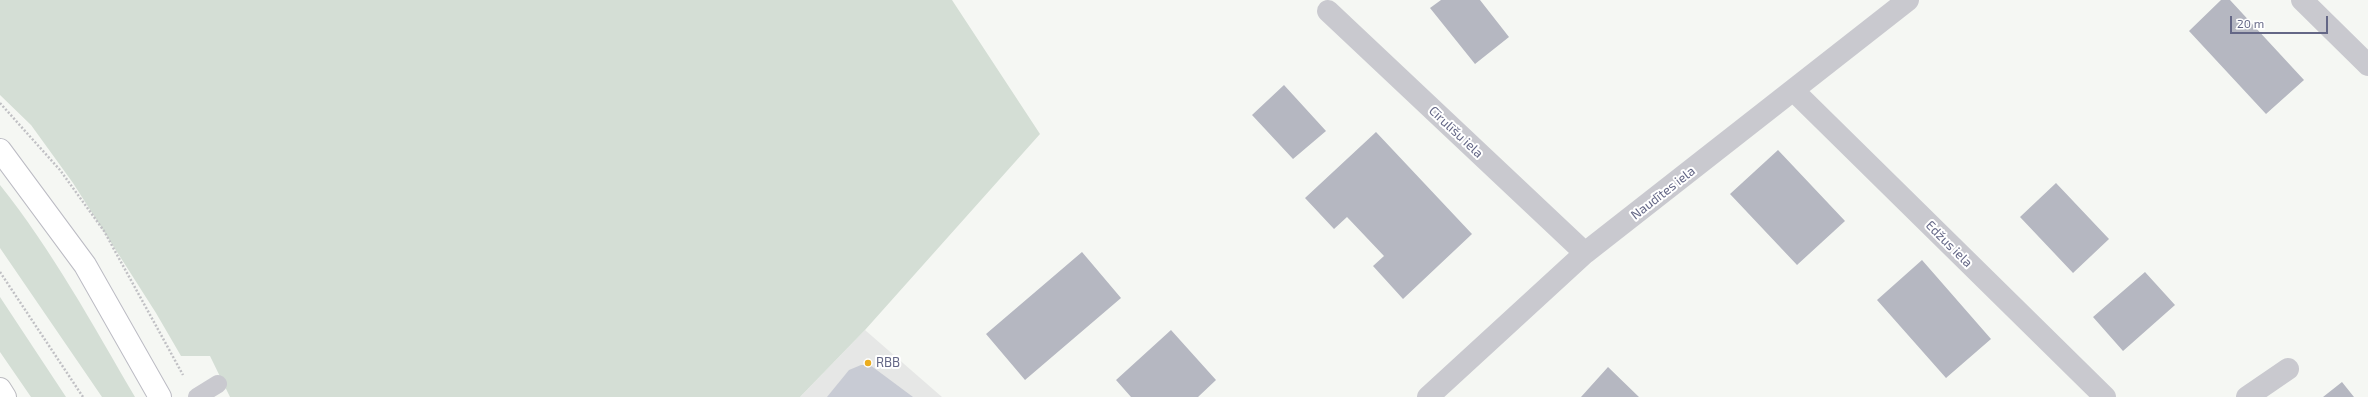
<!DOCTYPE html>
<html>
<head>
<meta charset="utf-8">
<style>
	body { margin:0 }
	#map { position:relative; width:2368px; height:397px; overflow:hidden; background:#f5f7f3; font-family:"Exo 2",sans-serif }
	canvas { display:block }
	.scale { position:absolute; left:2230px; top:16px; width:98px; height:18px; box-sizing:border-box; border:2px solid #646786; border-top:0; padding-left:5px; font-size:12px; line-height:14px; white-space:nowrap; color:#646786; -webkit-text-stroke:3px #fff; paint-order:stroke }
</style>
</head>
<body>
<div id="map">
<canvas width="2368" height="397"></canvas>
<div class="scale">20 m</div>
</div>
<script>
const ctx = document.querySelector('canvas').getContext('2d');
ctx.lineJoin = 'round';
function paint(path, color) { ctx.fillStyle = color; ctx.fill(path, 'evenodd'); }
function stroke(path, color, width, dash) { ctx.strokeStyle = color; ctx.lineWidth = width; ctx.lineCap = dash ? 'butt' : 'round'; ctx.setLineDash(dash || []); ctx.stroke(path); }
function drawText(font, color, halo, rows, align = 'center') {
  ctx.font = font + ' "Exo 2",sans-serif'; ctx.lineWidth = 4; ctx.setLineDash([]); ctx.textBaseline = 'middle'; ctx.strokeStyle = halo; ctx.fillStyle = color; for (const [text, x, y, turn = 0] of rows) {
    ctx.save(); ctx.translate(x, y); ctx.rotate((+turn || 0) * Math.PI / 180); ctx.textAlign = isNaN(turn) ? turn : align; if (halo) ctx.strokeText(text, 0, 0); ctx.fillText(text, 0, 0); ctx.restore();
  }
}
paint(new Path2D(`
	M865,330l77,67h-142z`), '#e6e7e6');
paint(new Path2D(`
	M0,0h952l88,134 -175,196 -65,67h-570l-20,-41h-29l-25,-43 -83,-130 -42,-58 -31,-30z
	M0,185c52,65 93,140 135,212h-33l-102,-149z
	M0,297l66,100h-35l-31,-45z`), '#d4ded5');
paint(new Path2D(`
	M861,365h9l43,32h-86l22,-27z`), '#c8cbd4');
paint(new Path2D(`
	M1441,0h39l29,37 -34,27 -45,-56z
	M2221,0h9l74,80 -38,34 -77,-83z
	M1284,85l42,46 -33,28 -41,-44z
	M1376,132l96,102 -69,65 -30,-33 11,-10 -37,-39 -13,12 -29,-31z
	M1778,150l67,71 -48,44 -67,-71z
	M2056,183l53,56 -36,34 -53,-56z
	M1082,252l39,46 -96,82 -39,-46z
	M1922,260l69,79 -45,39 -69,-78z
	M2145,272l30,33 -52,46 -30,-34z
	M1171,330l45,50 -18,17h-67l-15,-17z
	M1608,367l31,30h-58z
	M2342,382l12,15h-31z`), '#b5b7c1');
const secondary = new Path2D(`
	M0,150l85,115 75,132`);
const highway = new Path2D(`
	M0,389l5,8`);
stroke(secondary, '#bbbbc3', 24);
stroke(highway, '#bbbbc0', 24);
stroke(new Path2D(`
	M0,103l60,67 44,61 79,144
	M0,272l83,125`), '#c0c0c4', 2.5, [2, 2]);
stroke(new Path2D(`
	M197,397l21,-13`), '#c9c9cf', 18);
stroke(new Path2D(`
	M2302,0l66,65
	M1328,11l257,242
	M1794,91l311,306
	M1428,397l157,-144 323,-253
	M2247,397l41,-28`), '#c9c9cf', 22);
stroke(secondary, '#fff', 22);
stroke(highway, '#fff', 22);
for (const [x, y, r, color] of [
	[868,363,4,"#ebad1f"]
]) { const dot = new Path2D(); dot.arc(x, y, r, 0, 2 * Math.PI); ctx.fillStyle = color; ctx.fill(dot); stroke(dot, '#fff', 1.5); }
drawText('13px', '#646786', '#fff', [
	["Cīrulīšu iela",1456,132,43],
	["Naudītes iela",1663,193,-38],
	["Edžus iela",1949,244,45]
]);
drawText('13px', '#646786', '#fff', [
	["RBB",876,363]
], 'left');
</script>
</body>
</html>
